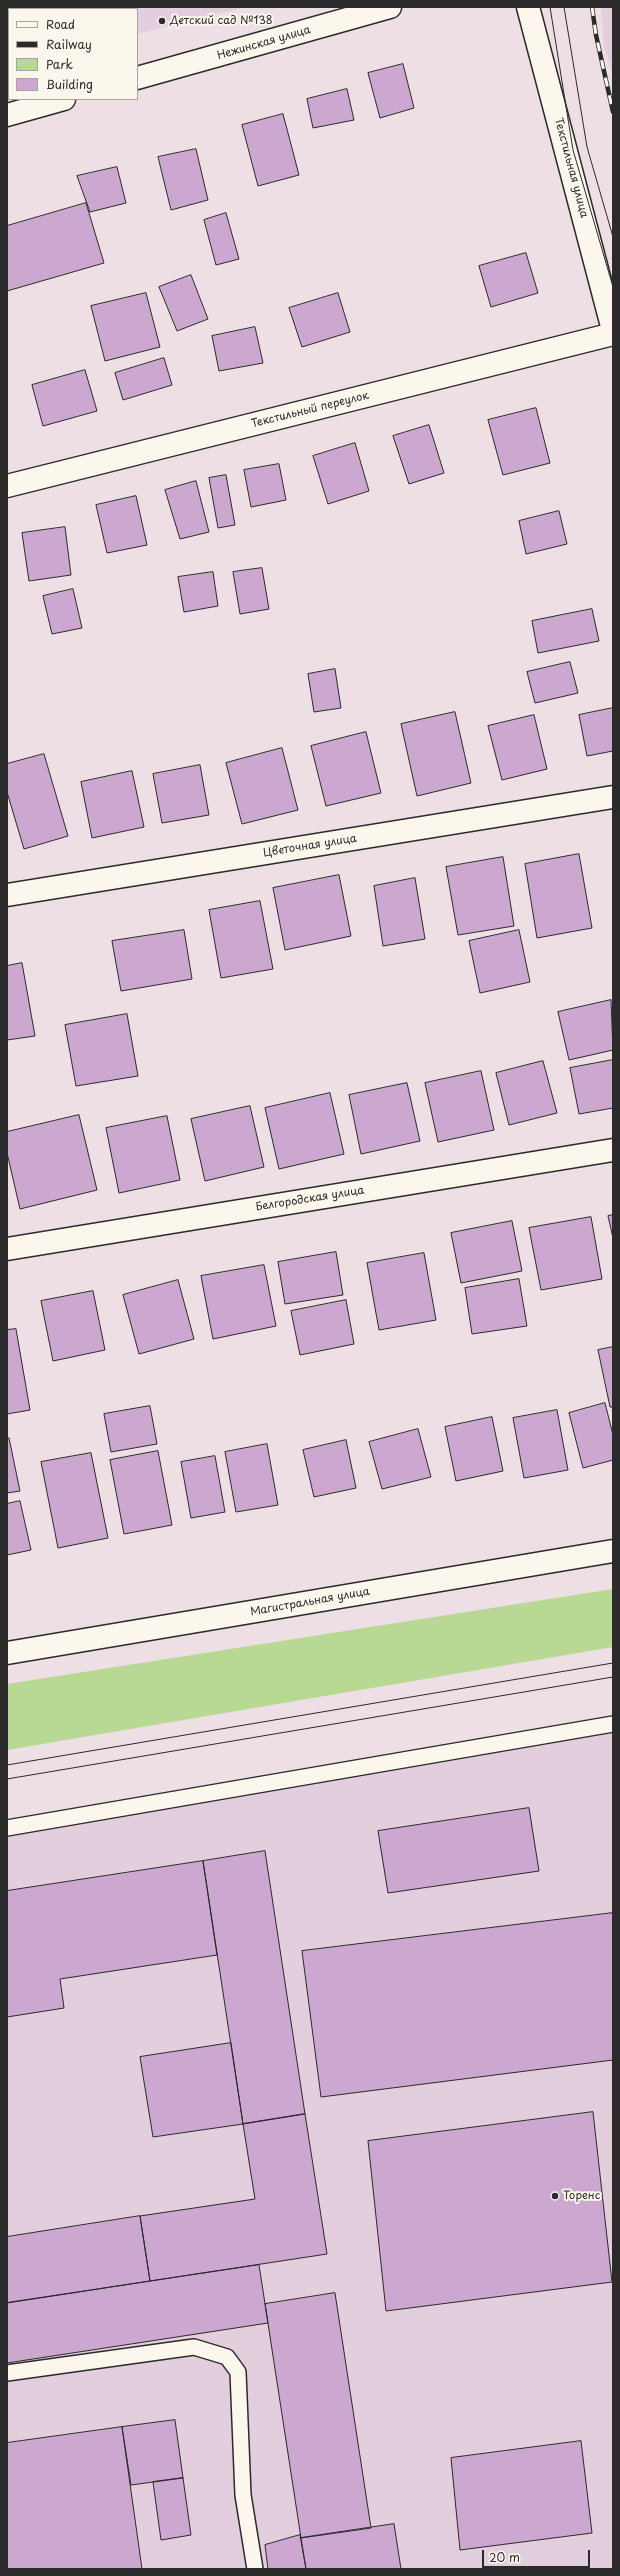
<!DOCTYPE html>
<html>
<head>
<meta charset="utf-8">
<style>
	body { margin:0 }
	#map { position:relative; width:620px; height:2576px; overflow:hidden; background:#eddfe4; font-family:"Playpen Sans",sans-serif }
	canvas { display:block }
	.frame { position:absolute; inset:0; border:8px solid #2b2b2b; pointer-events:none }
	.legend { position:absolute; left:8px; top:8px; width:130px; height:92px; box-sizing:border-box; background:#fbf7ec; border:1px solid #a8a59f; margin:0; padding:5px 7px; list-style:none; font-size:12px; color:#2b2b2b }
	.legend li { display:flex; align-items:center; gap:8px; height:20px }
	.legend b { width:20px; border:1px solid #a8a59f }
	.scale { position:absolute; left:482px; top:2550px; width:108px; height:18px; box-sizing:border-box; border:2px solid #2b2b2b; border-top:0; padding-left:5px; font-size:12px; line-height:14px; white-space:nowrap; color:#2b2b2b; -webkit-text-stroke:3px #fbf7ec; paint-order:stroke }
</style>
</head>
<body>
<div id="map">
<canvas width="620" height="2576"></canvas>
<div class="frame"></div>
<ul class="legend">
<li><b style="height:5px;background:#fbf7ec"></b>Road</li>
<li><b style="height:5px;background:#2b2b2b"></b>Railway</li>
<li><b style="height:11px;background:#b7d993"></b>Park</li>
<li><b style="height:11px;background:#cca7d0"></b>Building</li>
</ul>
<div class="scale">20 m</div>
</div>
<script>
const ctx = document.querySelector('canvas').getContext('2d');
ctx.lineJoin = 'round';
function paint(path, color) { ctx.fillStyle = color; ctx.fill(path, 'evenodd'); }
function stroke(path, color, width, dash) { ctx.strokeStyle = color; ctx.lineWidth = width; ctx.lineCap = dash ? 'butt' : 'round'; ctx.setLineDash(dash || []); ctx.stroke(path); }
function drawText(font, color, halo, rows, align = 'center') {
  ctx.font = font + ' "Playpen Sans",sans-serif'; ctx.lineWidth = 4; ctx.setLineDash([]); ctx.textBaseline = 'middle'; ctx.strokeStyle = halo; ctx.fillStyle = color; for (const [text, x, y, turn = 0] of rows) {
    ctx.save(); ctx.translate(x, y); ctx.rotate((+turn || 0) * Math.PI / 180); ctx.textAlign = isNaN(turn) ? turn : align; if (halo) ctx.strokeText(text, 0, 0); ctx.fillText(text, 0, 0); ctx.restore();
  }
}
paint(new Path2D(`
	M62,7h183l-108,27v-25h-75z
	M601,7h12v67l-9,-26z
	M613,1731v838h-606v-735z`), '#e3cede');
paint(new Path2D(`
	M613,1589v58l-606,103v-66z`), '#b7d993');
const building = new Path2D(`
	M403,64l11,44 -34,10 -12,-45z
	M347,89l7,31 -41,8 -6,-29z
	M283,114l16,61 -41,11 -16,-61z
	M196,149l12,51 -37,10 -13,-53z
	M117,167l9,36 -36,9 -13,-36z
	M86,203l18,60 -97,28v-65z
	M226,213l13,46 -23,6 -12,-45z
	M526,253l12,40 -47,14 -12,-41z
	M191,275l17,44 -31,12 -18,-44z
	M146,293l14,54 -55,14 -14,-55z
	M338,293l12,39 -48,15 -13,-39z
	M255,327l8,36 -44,8 -7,-35z
	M164,358l8,27 -49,15 -8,-27z
	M85,370l12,41 -54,15 -11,-41z
	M536,408l14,55 -47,12 -15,-55z
	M429,425l15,48 -35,11 -16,-48z
	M355,443l14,48 -41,13 -15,-48z
	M279,464l7,36 -35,7 -7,-37z
	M226,475l9,50 -17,3 -9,-50z
	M196,481l13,51 -29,7 -15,-49z
	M136,496l11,49 -40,8 -11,-48z
	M559,511l8,33 -41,10 -7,-33z
	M65,527l6,48 -42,6 -7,-48z
	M262,568l7,41 -29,5 -7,-42z
	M213,572l5,34 -34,6 -6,-35z
	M73,589l9,39 -30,6 -9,-38z
	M592,609l7,32 -61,12 -6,-32z
	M570,662l8,31 -43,10 -8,-31z
	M335,669l6,39 -27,4 -6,-38z
	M613,708v43l-26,5 -8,-41z
	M455,712l16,71 -54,13 -16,-72z
	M534,715l13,54 -45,11 -14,-54z
	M366,732l15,61 -55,13 -15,-60z
	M282,748l16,62 -56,14 -16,-61z
	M44,754l24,82 -44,13 -17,-57v-28z
	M200,765l9,50 -47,8 -9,-49z
	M132,771l12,56 -52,11 -11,-56z
	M579,854l13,74 -55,10 -12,-74z
	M503,857l11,69 -56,9 -12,-68z
	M339,875l12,61 -66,14 -12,-62z
	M415,878l10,61 -42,7 -9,-60z
	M260,901l13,68 -52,9 -12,-68z
	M184,930l8,49 -71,12 -9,-50z
	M519,930l11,52 -50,11 -11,-52z
	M22,963l13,73 -28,4v-74z
	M611,1000l2,50 -44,10 -11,-48z
	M127,1014l11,62 -62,10 -11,-61z
	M613,1060v48l-34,6 -9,-46z
	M543,1061l14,52 -48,12 -13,-52z
	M481,1071l13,59 -56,12 -13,-59z
	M407,1083l13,58 -59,13 -12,-59z
	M330,1093l14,61 -65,15 -14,-61z
	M250,1106l14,61 -59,14 -14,-62z
	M79,1115l18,75 -77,19 -13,-56v-21z
	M167,1116l13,64 -61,13 -13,-65z
	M613,1215v23l-5,-22z
	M591,1217l11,62 -61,11 -12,-62z
	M512,1221l10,50 -61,12 -10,-50z
	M336,1252l7,43 -58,9 -7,-42z
	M424,1253l12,67 -57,10 -12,-67z
	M264,1265l12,61 -63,13 -12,-63z
	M519,1279l8,47 -55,8 -7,-46z
	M178,1280l16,59 -55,15 -16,-59z
	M93,1291l12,59 -52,11 -12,-60z
	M346,1300l8,44 -54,11 -9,-44z
	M16,1329l14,81 -23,4v-84z
	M613,1347v60h-3l-12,-57z
	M605,1403l8,32v25l-30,8 -14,-55z
	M150,1406l7,38 -46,8 -7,-38z
	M557,1410l11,60 -44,8 -11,-60z
	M492,1417l11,54 -47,10 -11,-54z
	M418,1429l13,48 -49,12 -13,-47z
	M7,1438h2l11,53 -13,2z
	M346,1440l10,48 -42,9 -11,-47z
	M267,1444l11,61 -42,7 -11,-60z
	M158,1451l14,74 -48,9 -14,-74z
	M91,1453l17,85 -50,10 -17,-86z
	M215,1456l10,56 -34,6 -10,-56z
	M20,1501l11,49 -24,5v-51z
	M529,1808l10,63 -151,22 -10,-62z
	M265,1851l40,263 -62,10 -40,-263z
	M203,1861l14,94 -157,24 4,29 -57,9v-126z
	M613,1913v147l-292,37 -19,-146z
	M231,2043l12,81 -90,13 -13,-80z
	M593,2112l19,170 -226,29 -18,-170z
	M305,2114l22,140 -177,27 -10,-65 115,-17 -12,-75z
	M140,2216l10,65 -143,22v-66z
	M259,2265l9,58 -261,40v-60z
	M335,2293l36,235 -70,10 -36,-234z
	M175,2420l8,58 -52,7 -9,-58z
	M122,2427l20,142h-135v-126z
	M581,2441l11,92 -132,17 -9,-92z
	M183,2478l8,57 -30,5 -8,-58z
	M394,2524l7,45h-95l-5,-31z
	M300,2535l6,34h-38l-3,-24z`);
paint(building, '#cca7d0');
stroke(building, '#2b2b2b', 1);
const lane = new Path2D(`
	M7,1828l606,-104
	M7,2373l187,-26 33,10 11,15 5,123 12,74`);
const street = new Path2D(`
	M528,7l85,323
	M137,78l253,-71
	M7,115l57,-16
	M7,486l606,-152
	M7,895l606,-98
	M7,1249l606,-99
	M7,1653l606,-102`);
stroke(lane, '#2b2b2b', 18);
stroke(street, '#2b2b2b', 25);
stroke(lane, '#fbf7ec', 15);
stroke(street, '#fbf7ec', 22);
stroke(new Path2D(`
	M550,7l23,143 40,137
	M564,7l23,140 26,90
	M7,1765l606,-102
	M7,1779l606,-102`), '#2b2b2b', 1);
const rail = new Path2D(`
	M592,7l4,28 17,77`);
stroke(rail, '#2b2b2b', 4.5);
stroke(rail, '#fbf7ec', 3, [9]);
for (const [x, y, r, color] of [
	[162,21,4,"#2b2b2b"],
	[555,2196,4,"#2b2b2b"]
]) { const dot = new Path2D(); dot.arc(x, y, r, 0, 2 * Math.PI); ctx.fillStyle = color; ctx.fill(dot); stroke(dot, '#fbf7ec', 1.5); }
drawText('11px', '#2b2b2b', '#fbf7ec', [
	["Детский сад №138",170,21],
	["Торенс",563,2196]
], 'left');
drawText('11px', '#2b2b2b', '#fbf7ec', [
	["Нежинская улица",264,43,-16],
	["Текстильная улица",571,168,75],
	["Текстильный переулок",310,410,-14],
	["Цветочная улица",310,846,-9],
	["Белгородская улица",310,1199,-9],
	["Магистральная улица",310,1602,-10]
]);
</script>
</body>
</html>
